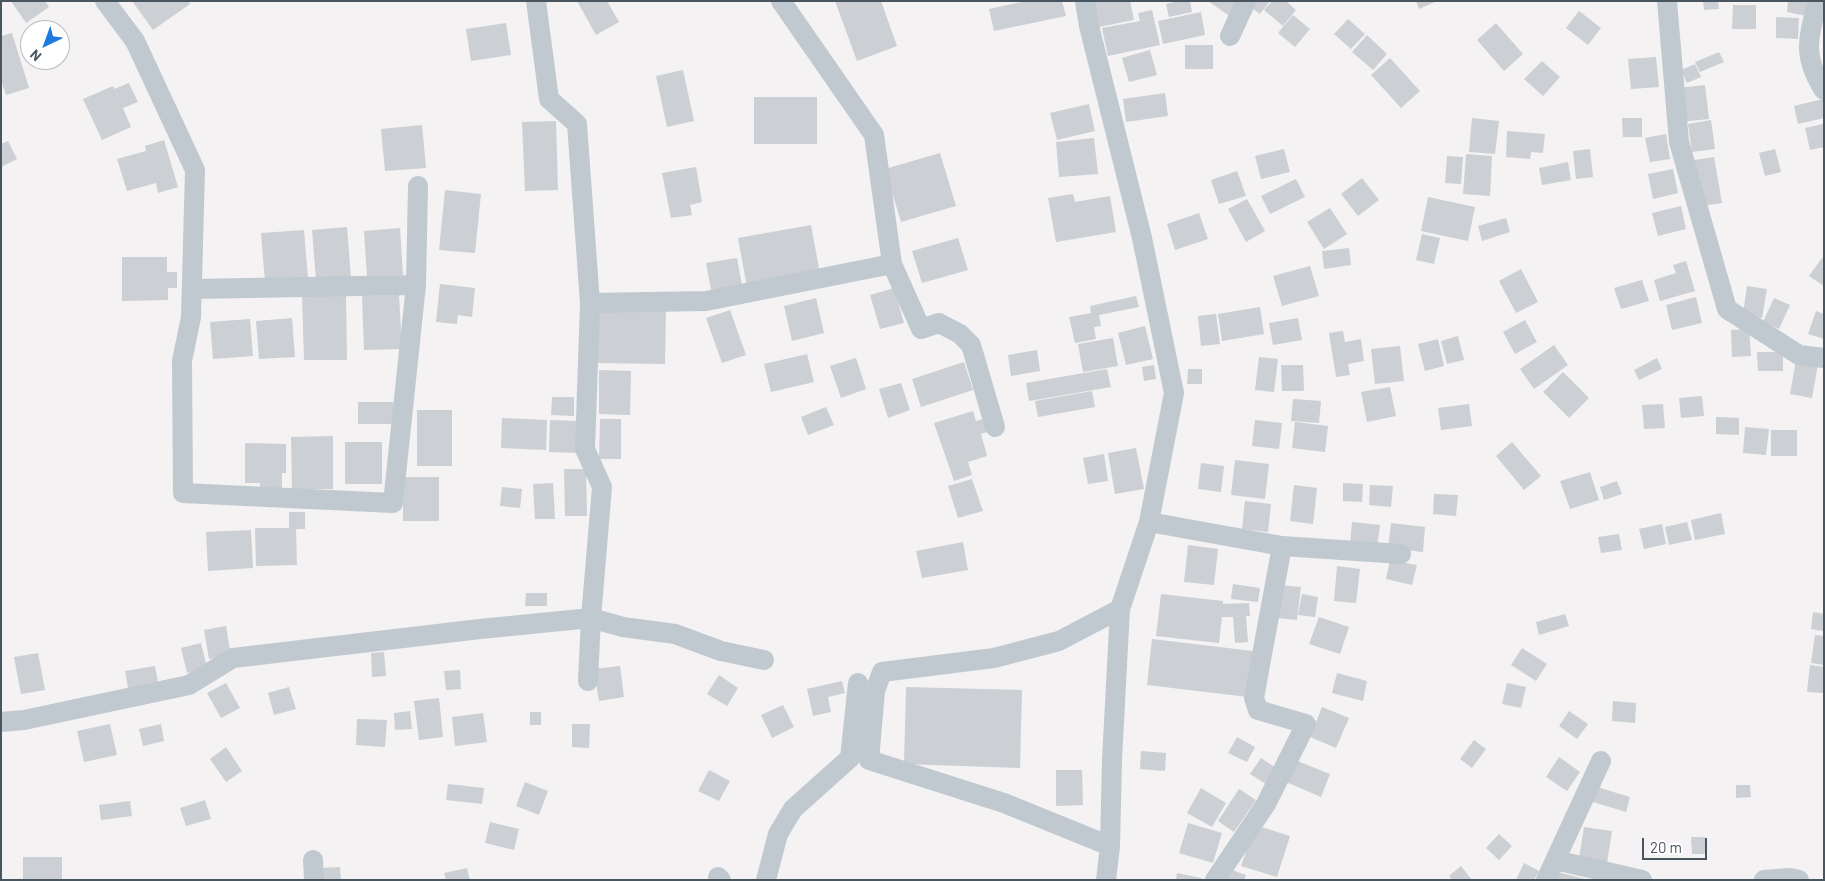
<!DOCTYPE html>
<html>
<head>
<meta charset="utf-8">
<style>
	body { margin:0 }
	#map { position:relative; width:1825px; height:881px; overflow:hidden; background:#f4f2f2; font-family:Barlow,sans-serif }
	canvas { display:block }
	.frame { position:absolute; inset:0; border:2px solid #4a565f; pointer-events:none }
	.north { position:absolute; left:20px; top:20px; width:50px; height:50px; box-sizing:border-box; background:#fff; border:1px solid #b7bbbf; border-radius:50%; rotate:222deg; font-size:14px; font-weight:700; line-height:20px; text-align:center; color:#4a565f }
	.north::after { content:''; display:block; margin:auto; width:18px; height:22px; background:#1f7ae0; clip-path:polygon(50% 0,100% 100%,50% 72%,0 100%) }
	.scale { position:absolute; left:1642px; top:838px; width:65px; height:22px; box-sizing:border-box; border:2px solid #4a565f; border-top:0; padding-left:6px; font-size:15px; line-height:18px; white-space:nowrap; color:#4a565f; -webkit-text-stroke:4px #fff; paint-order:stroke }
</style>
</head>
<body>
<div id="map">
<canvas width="1825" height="881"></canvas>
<div class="frame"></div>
<div class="north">N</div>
<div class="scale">20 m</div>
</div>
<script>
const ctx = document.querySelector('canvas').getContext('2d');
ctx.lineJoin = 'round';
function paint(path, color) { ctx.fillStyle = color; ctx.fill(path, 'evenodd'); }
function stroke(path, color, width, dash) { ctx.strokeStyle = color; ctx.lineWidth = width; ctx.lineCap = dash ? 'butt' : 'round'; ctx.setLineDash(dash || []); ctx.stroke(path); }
paint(new Path2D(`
	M11,1h34l4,6 -23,16z
	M132,1h56l2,3 -37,26z
	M577,1h30l12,21 -23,13z
	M835,1h46l16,45 -40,15z
	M1026,1h36l4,15 -72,15 -5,-22z
	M1094,1h36l4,19 -35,7z
	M1179,1h11l2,11 -23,5 -3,-13z
	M1208,1h34l-11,16z
	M1247,1h23l-10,13 -15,-11z
	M1272,1h14l10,9 -13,16 -19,-16z
	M1416,1h21l-18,8z
	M1703,1h15l1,8 -15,1z
	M1788,1h20l-2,15 -19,-4z
	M1733,5h23v24h-24z
	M1152,10l8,35 -52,11 -6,-28 38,-7 -2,-8z
	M1579,11l22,17 -13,17 -22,-17z
	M1201,12l4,23 -42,9 -5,-23z
	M1293,15l17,14 -15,18 -17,-14z
	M1776,17l23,1 -1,21 -22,-1z
	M1348,19l17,15 -14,15 -17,-15z
	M506,23l5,32 -40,6 -5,-32z
	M1496,23l27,31 -19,17 -27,-31z
	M12,33l17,55 -23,7 -5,-15v-44z
	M1367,35l20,19 -14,16 -21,-18z
	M1185,45h28v24h-28z
	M1150,50l7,25 -28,7 -7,-24z
	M1719,52l5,10 -24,10 -5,-10z
	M1656,57l3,30 -28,2 -3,-30z
	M1390,58l30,33 -19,17 -30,-33z
	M1542,61l18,16 -17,19 -19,-17z
	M1695,64l6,13 -14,6 -6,-13z
	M683,70l11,51 -27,6 -11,-51z
	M129,83l9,19 -15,6 8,19 -29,13 -19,-41 30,-13 1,3z
	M1705,85l4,34 -28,3 -4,-34z
	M1165,93l3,23 -42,6 -3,-23z
	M754,97h63v47h-63z
	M1823,99l1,19 -26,6 -4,-18z
	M1089,104l6,27 -38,9 -7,-27z
	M1472,118l27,3 -4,33 -26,-2z
	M1622,118h20v19h-19z
	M1711,120l4,29 -23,3 -4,-28z
	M556,121l2,69 -33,1 -3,-69z
	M1823,124l1,23 -14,3 -5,-22z
	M422,125l4,43 -41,3 -4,-42z
	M1507,131l38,3 -2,19 -12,-1 -1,7 -24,-2z
	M1666,134l4,25 -20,3 -5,-24z
	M1094,138l4,36 -39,3 -3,-35z
	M164,140l14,47 -20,6 -2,-10 -29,8 -10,-32 29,-8 -1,-5z
	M8,141l9,18 -16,8v-23z
	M1284,149l6,23 -29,7 -6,-23z
	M1590,149l3,28 -17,2 -3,-28z
	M1775,149l6,23 -16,4 -6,-23z
	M940,153l16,53 -55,16 -16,-53z
	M1466,154l26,2 -2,40 -27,-2z
	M1447,156l16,1 -2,27 -16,-1z
	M1714,157l8,46 -20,3 -8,-46z
	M1568,162l3,18 -29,5 -3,-17z
	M696,167l6,35 -12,3 2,10 -21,3 -9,-45z
	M1673,169l5,24 -25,6 -5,-25z
	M1237,171l9,25 -27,8 -8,-24z
	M1362,178l17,22 -21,16 -17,-22z
	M1296,179l9,18 -35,17 -9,-18z
	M445,190l36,4 -6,59 -36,-3z
	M1073,194l2,8 35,-6 6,36 -60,10 -8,-44z
	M1428,197l47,10 -7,34 -47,-10z
	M1247,199l18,32 -19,11 -18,-33z
	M1681,206l5,23 -28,7 -6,-23z
	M1330,208l17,26 -23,15 -17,-27z
	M1199,213l9,26 -33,11 -8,-26z
	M1506,218l4,14 -28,9 -4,-15z
	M811,225l9,49 -73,13 -9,-49z
	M347,227l4,51 -35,2 -4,-50z
	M400,228l3,47 -36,2 -3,-46z
	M304,230l4,49 -43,3 -4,-49z
	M1422,234l18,4 -6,26 -18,-4z
	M958,238l10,32 -46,13 -10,-32z
	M1349,248l2,17 -27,4 -2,-18z
	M122,257h45v15h10v16h-9v12l-46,1z
	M737,258l5,27 -31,5 -5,-27z
	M1822,258l2,1v27l-15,-10z
	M1686,261l9,30 -35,10 -6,-21 22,-7 -3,-8z
	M1310,266l9,30 -37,10 -9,-30z
	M1521,269l17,33 -22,11 -17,-32z
	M1642,280l7,21 -28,8 -7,-21z
	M440,284l35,4 -3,29 -14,-2 -1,9 -21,-2z
	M1747,286l20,3 -5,29 -19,-4z
	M894,288l10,35 -24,6 -10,-34z
	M346,295l1,65h-43l-2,-64z
	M399,295l3,54 -38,1 -2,-54z
	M1136,296l3,11 -40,8 2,11 -7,1 2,12 -21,4 -6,-26 22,-4 -1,-7z
	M1696,297l6,26 -30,7 -6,-25z
	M816,298l8,35 -32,8 -8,-35z
	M1774,298l16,7 -11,24 -16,-7z
	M595,306l71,1 -1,57 -71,-1z
	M1260,307l4,27 -42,7 -4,-27z
	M730,310l16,45 -24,8 -16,-45z
	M1816,311l8,3v25l-16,-5z
	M1216,314l4,30 -19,2 -3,-30z
	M292,318l3,39 -36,2 -3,-38z
	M1298,318l4,22 -29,5 -4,-22z
	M250,319l3,37 -40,3 -3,-37z
	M1525,320l12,22 -22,12 -12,-22z
	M1145,326l8,33 -27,6 -8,-32z
	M1749,329l2,27 -19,1 -1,-27z
	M1343,331l2,11 16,-3 3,22 -16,3 2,11 -14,2 -7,-44z
	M1458,336l6,24 -17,4 -6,-23z
	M1113,338l5,28 -35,6 -5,-28z
	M1438,339l6,27 -19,5 -7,-27z
	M1554,345l14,20 -34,24 -14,-20z
	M1400,346l4,35 -29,3 -4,-35z
	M1037,350l3,21 -29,5 -3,-21z
	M1757,352h26v19h-25z
	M807,354l7,28 -43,10 -7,-28z
	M1259,357l19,2 -4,33 -19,-2z
	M856,358l10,31 -25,9 -11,-32z
	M1657,358l5,11 -23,11 -5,-10z
	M1796,360l22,4 -6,34 -22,-4z
	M964,362l9,28 -52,17 -9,-28z
	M1154,365l2,14 -12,2 -2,-14z
	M1281,365h22l1,26h-22z
	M1107,369l4,18 -82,14 -3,-18z
	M1188,369h14v15h-15z
	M599,370l32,1 -1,44 -31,-1z
	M1563,372l26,26 -20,20 -26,-26z
	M901,383l9,27 -22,8 -9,-29z
	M1390,387l6,29 -29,6 -6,-30z
	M1092,391l3,16 -57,10 -3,-16z
	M1702,396l2,20 -23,2 -2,-20z
	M552,397h22v19l-23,-1z
	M1293,399l28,2 -2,22 -28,-2z
	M358,402h35v22h-35z
	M1469,404l3,22 -31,4 -3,-22z
	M1663,404l2,24 -21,1 -2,-24z
	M826,407l8,18 -26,10 -7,-18z
	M417,410h35v56h-35z
	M973,411l3,10 7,-2 4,13 -6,2 6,22 -19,6 4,13 -18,6 -20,-58z
	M1716,417l23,1v17l-23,-1z
	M502,418l45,2 -1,30 -45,-2z
	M600,419h21v40h-22z
	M550,420l29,1 -1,32 -29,-1z
	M1255,420l27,3 -3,26 -27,-3z
	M1295,422l33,4 -3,26 -33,-4z
	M1745,427l24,2 -3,26 -23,-2z
	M1771,430h26v26h-26z
	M333,436v53h-41l-1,-52z
	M345,442h37v42h-37z
	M1512,442l29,34 -17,14 -28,-34z
	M245,443l41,1v29h-4v16h-22v-6h-15z
	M1136,448l8,41 -29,5 -7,-41z
	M1104,454l4,27 -20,3 -5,-26z
	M1235,460l34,4 -4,35 -34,-4z
	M1201,463l23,3 -3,26 -23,-3z
	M564,469h22l1,47h-22z
	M1590,472l9,28 -29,9 -10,-28z
	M403,477h36v44h-36z
	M972,479l11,32 -25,7 -10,-32z
	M1617,481l5,13 -18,6 -4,-13z
	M553,483l2,36h-20l-2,-35z
	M1343,483l20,1 -1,18 -19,-1z
	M1294,485l23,3 -4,36 -23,-3z
	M1370,485l23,1 -2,21 -22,-2z
	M502,487l20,2 -2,19 -20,-2z
	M1434,494l24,1 -2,21 -23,-2z
	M1245,501l26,3 -3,28 -26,-3z
	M289,512h16v17h-9l1,36 -41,1 -1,-38h34z
	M1721,513l4,21 -30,6 -4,-20z
	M1352,522l28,3 -3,24 -27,-3z
	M1687,522l5,18 -23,5 -4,-18z
	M1391,523l34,4 -2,25 -35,-4z
	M1662,524l4,20 -22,5 -5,-20z
	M251,530l2,38 -45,3 -2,-39z
	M1619,534l3,16 -21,3 -3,-16z
	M963,542l5,28 -46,8 -6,-27z
	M1188,545l30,4 -4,36 -30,-3z
	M1390,560l27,5 -5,20 -26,-6z
	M1337,566l23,3 -4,34 -22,-2z
	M1233,584l27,4 -2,14 -27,-3z
	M1280,585l21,2 -4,33 -20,-2z
	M526,593h21v13h-22z
	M1161,594l62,7v3l26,-1 1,13h-4l2,26 -13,1 -2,-26h-11l-3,26 -63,-7z
	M1302,594l16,3 -3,20 -17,-2z
	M1813,612l11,2 -1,17 -12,-2z
	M1565,614l4,12 -30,9 -3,-13z
	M1319,617l30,10 -9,27 -31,-10z
	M226,626l5,30 -22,3 -5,-29z
	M1815,635l9,1v29l-13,-2z
	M1152,639l101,12 -5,46 -101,-12z
	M201,643l6,25 -20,5 -6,-25z
	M1522,648l25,16 -11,17 -25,-16z
	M384,652l2,24 -14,1 -1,-24z
	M38,653l7,37 -24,4 -7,-37z
	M1810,665l14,2v26l-17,-1z
	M155,666l4,22 -30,5 -4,-22z
	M620,666l4,31 -25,4 -5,-32z
	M460,670l1,19 -15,1 -2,-19z
	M1337,673l30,8 -4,20 -31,-8z
	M719,675l19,13 -11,18 -20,-12z
	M842,681l3,12 -17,4 3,15 -18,4 -6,-27z
	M226,683l14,25 -19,10 -14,-25z
	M1507,683l19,4 -5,21 -19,-4z
	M289,687l7,22 -22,6 -6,-22z
	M906,687l116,3 -2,78 -116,-4z
	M439,698l4,39 -24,3 -5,-39z
	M1613,701l23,2 -1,20 -23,-2z
	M783,705l11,22 -22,11 -11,-23z
	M1322,707l27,11 -13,30 -26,-11z
	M410,711l2,18 -17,1 -1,-17z
	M1569,711l19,13 -11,15 -18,-13z
	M530,712h11v13h-11z
	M483,713l4,29 -32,4 -3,-29z
	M357,719l30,1 -2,27 -29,-2z
	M110,724l7,31 -33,7 -7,-31z
	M161,724l3,17 -21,5 -4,-17z
	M572,724h18l-1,24 -17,-1z
	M1237,737l18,10 -8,15 -19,-9z
	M1474,740l12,9 -14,19 -12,-9z
	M226,747l16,24 -16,11 -16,-23z
	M1141,751l25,2 -1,18 -25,-2z
	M1559,757l21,15 -13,19 -21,-14z
	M1261,758l15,10 -10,16 -16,-10z
	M1295,760l35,14 -9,23 -35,-15z
	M709,770l21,11 -11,20 -21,-10z
	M1056,770h26l1,35 -27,1z
	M525,782l23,9 -9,24 -23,-9z
	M448,784l36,4 -2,16 -36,-4z
	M1736,785h14l1,12 -15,1z
	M1597,787l33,10 -4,15 -33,-10z
	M1201,788l25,15 -14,24 -25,-14z
	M1239,789l17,11 -22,32 -16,-11z
	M205,800l6,19 -25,7 -6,-18z
	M130,801l2,15 -31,4 -2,-15z
	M490,822l29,7 -5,21 -29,-7z
	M1188,823l34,10 -9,30 -34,-10z
	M1255,825l35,11 -13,41 -36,-11z
	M1584,827l28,4 -5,32 -28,-4z
	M1499,834l13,12 -13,14 -13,-12z
	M1691,837h14v17h-13z
	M23,857h39v23h-39z
	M1524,863l15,8 -5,9h-18z
	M1461,866l11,14h-20l-3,-4z
	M340,867l1,13h-20l-1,-12z
	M467,868l3,12h-24l-2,-7z
	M1226,868l20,7 -2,5h-22z
	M1553,871l32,8v1h-35z
	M1177,873l24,5v2h-25z`), '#cccfd4');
stroke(new Path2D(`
	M105,1l30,40 60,129 -4,147 -9,44 1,132 210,10 23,-218 2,-99
	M536,1l13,98 28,25 13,179
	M1085,1l4,25 53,212 32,155 -25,129 -29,87 -8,151 -2,86 -4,34
	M1667,1l12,141 48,167 72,46 25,3
	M1818,1c-10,37 -16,55 6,89
	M1230,36l16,-35
	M892,264l29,65 18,-6 21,11 11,11 24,82
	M192,289l224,-4
	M1149,522l133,24 119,8
	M588,681l3,-63 32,9 52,7 46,17 43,9
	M1,722l23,-2 165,-35 44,-27 247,-29 111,-11 11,-131 -17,-38 5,-146 116,-2 186,-37 -18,-129 -93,-134
	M1110,846l-106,-43 -135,-43 6,-69 7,-19 112,-14 65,-17 61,-32
	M313,860l1,20
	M1555,860l87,20
	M718,877l3,3
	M766,880l12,-46 15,-25 57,-51 8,-75
	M1215,880l51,-76 40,-80 -48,-14 -4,-12 28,-152
	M1546,880l55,-119
	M1764,880l26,-2 9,2`), '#c0c9d0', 20);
</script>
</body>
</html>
